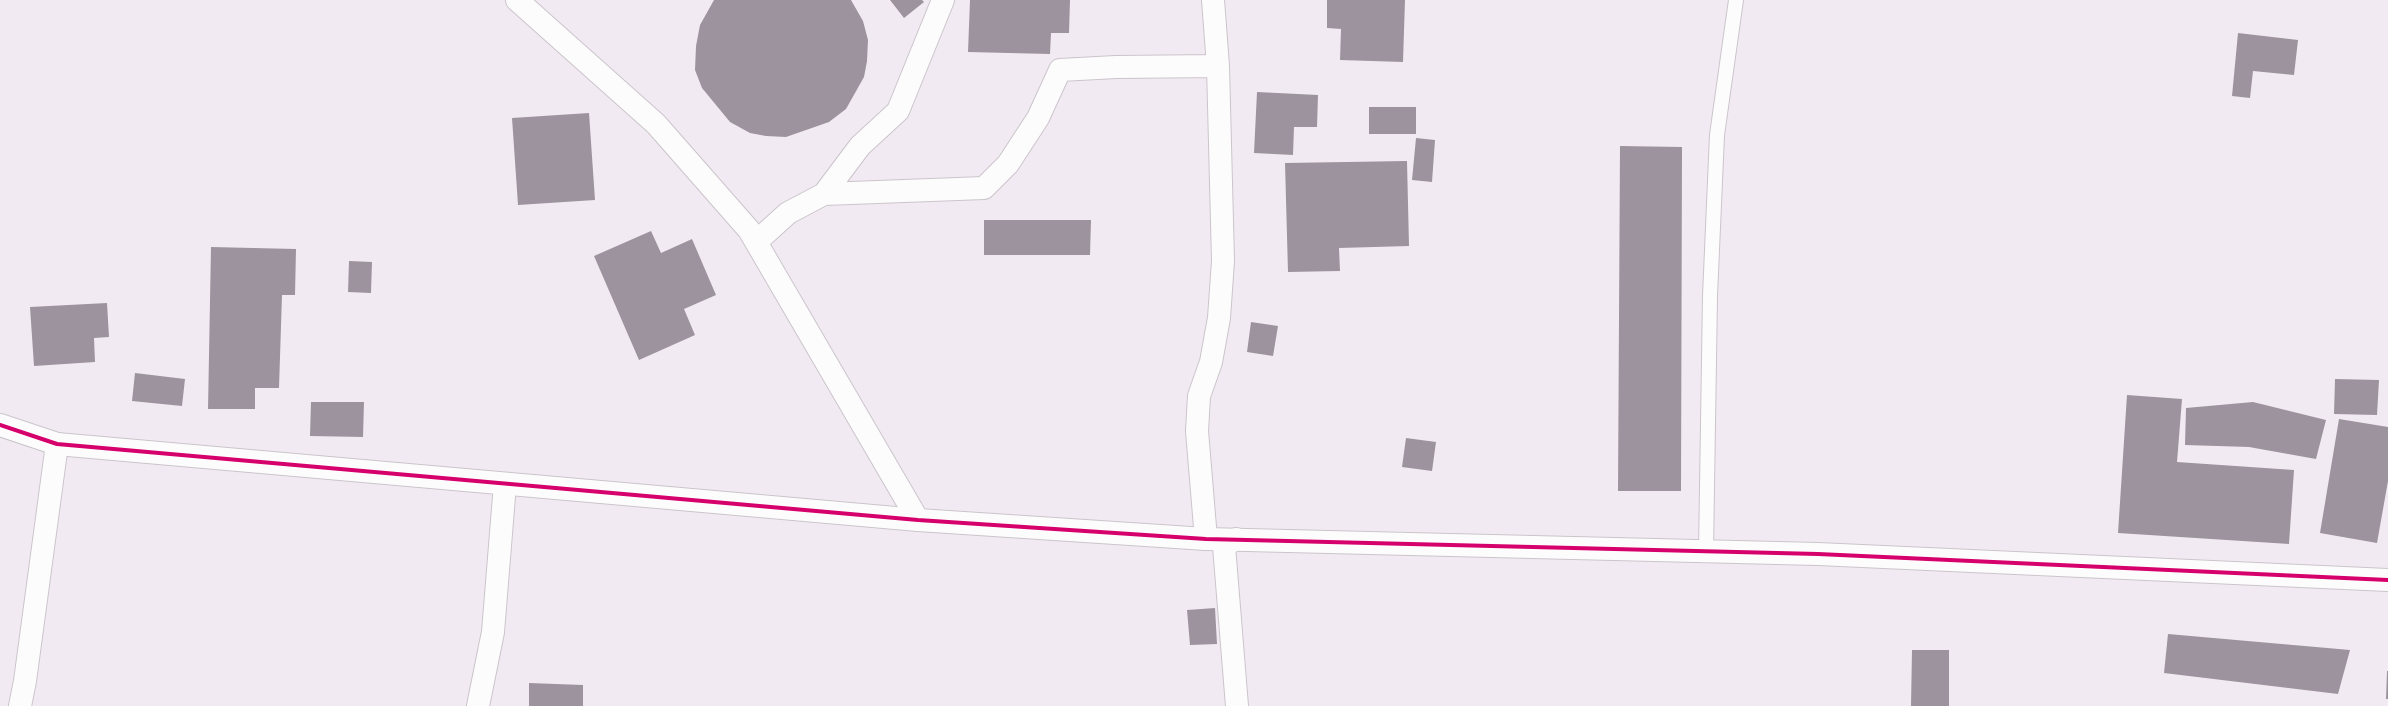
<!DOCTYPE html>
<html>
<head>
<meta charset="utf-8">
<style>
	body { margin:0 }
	canvas { display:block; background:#f1eaf2 }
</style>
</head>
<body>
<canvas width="2388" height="706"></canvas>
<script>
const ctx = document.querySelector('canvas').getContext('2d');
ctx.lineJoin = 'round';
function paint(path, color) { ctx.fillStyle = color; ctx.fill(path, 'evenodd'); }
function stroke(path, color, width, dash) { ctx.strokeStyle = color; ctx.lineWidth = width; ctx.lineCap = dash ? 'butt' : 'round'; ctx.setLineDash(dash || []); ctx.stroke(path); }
paint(new Path2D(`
	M714,0h137l12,21 5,19 -1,21 -3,16 -18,32 -17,13 -43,15 -20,-1 -16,-3 -20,-11 -28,-34 -7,-18 1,-24 4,-21z
	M890,0h32l2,2 -20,16z
	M970,0h100l-1,33h-18l-1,21 -82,-2z
	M1327,0h78l-2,62 -63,-2 1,-31 -14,-1z
	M2238,33l60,7 -4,35 -41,-4 -3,27 -18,-2z
	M1257,92l61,3 -1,32h-23l-1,28 -39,-2z
	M1369,107h47v27h-47z
	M589,113l6,87 -77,5 -6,-87z
	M1416,138l19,2 -3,42 -20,-2z
	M1620,146l62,1 -1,344h-63z
	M1407,161l2,85 -70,2 1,23 -52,1 -3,-109z
	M984,220h107l-1,35h-106z
	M651,231l10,22 31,-14 24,56 -32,14 11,26 -56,25 -45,-104z
	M211,247l85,2 -1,46h-13l-3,93h-24v21h-47z
	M349,261l23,1 -1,31 -23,-1z
	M107,303l2,34 -15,1 1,24 -61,4 -4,-59z
	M1251,322l27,4 -5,30 -26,-4z
	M135,373l50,6 -3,27 -50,-5z
	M2335,379l44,1 -2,35 -43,-1z
	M2127,395l55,4 -5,63 117,8 -5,74 -171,-11z
	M311,402h53l-1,35 -53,-1z
	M2253,402l73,18 -10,39 -67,-12 -64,-2 1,-37z
	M2339,419l49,8v54l-11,62 -57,-10z
	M1406,438l30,4 -4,29 -30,-4z
	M1215,608l2,36 -27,1 -3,-35z
	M2168,634l182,16 -12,44 -174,-21z
	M1912,650h37v56h-38z
	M2387,671h1v28h-2z
	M529,683l54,2v21h-54z`), '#9d939e');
const service = new Path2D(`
	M1706,551l4,-255 7,-161 19,-135`);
const minor = new Path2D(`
	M517,0l139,124 93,106 169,290
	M824,194l36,-48 38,-35 45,-111
	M756,242l32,-29 36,-19 160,-6 24,-24 30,-46 22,-48 56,-3 102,-1
	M1206,539l-9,-108 2,-35 12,-34 8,-44 4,-57 -5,-195 -5,-66
	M1236,539l-12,7 13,160
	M20,706l5,-25 32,-237
	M478,706l15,-74 12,-148`);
const tertiary = new Path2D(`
	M0,425l57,19 861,76 288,19 612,15 570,26`);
stroke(service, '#cbc5cb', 16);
stroke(minor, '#cbc5cb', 24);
stroke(tertiary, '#cbc5cb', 24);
stroke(service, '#fdfcfd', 14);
stroke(minor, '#fdfcfd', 22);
stroke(tertiary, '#fdfcfd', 22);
stroke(new Path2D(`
	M0,425l57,19 861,76 288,19 612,15 570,26`), '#d6006c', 4);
</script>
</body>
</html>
